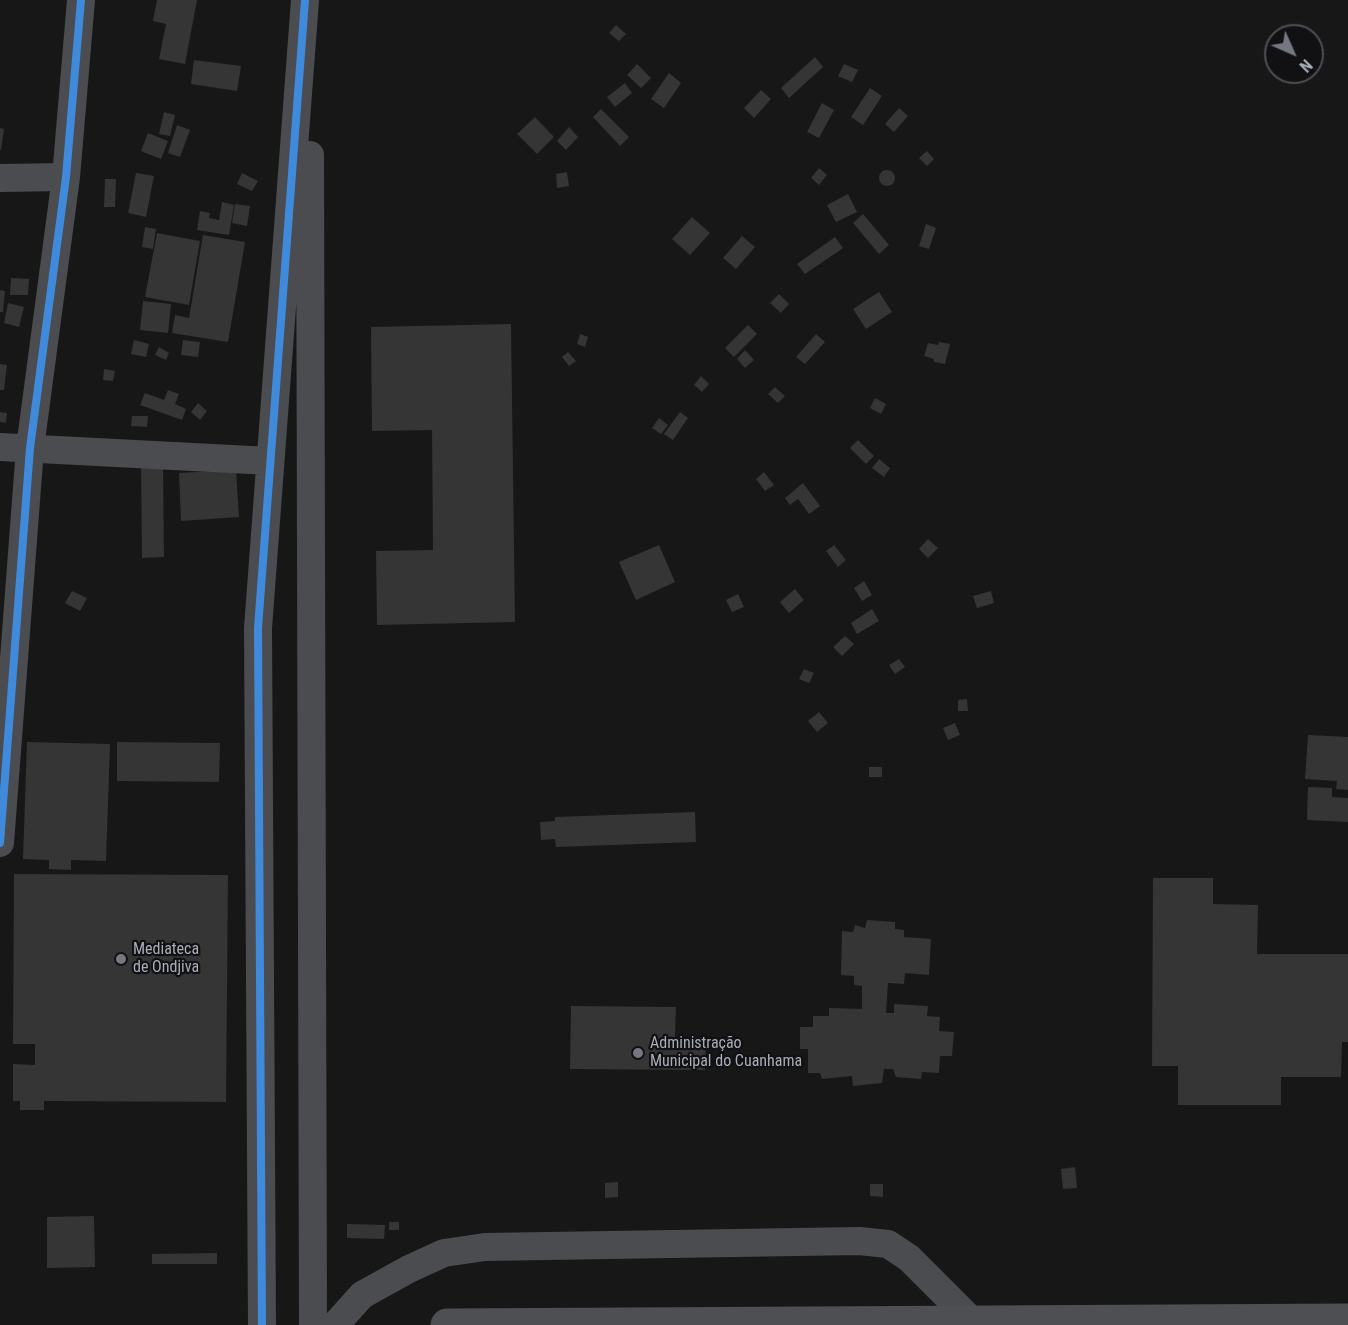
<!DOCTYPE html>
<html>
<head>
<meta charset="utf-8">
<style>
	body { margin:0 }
	#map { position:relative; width:1348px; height:1325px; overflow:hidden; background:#171717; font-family:"Roboto Condensed",sans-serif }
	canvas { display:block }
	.north { position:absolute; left:1264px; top:24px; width:60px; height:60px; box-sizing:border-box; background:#111113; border:2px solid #4d4f55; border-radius:50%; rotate:135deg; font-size:16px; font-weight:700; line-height:24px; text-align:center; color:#a8adb8 }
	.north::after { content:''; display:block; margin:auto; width:21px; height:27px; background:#757880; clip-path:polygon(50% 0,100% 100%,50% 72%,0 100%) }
</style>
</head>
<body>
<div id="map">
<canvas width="1348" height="1325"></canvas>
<div class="north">N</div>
</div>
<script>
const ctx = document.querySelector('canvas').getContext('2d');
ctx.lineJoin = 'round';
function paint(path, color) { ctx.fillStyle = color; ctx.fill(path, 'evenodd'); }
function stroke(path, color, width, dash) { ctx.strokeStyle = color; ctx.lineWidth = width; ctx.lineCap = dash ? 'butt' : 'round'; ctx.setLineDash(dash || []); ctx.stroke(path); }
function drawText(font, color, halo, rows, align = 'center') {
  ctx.font = font + ' "Roboto Condensed",sans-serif'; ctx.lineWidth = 4.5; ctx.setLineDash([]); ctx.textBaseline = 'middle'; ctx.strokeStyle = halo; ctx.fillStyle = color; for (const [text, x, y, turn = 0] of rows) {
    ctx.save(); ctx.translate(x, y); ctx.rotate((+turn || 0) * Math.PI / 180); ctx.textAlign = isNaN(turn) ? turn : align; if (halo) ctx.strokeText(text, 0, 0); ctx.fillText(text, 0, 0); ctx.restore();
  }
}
paint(new Path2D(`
	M157,0h40l-12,64 -26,-5 7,-35 -13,-3z
	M616,25l10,9 -7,7 -10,-8z
	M815,57l8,10 -34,31 -8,-10z
	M194,60l47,6 -4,25 -46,-7z
	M637,64l14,14 -10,10 -14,-13z
	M844,64l14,6 -6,12 -14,-6z
	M669,73l12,10 -17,25 -13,-9z
	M625,83l7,10 -17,14 -8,-10z
	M870,88l12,8 -19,29 -12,-8z
	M761,90l10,9 -17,19 -10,-10z
	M822,103l12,7 -15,28 -12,-6z
	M899,108l9,8 -14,16 -9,-8z
	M601,109l28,28 -9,9 -27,-29z
	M164,112l11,3 -5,21 -11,-2z
	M535,117l19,20 -17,17 -20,-20z
	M177,125l13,5 -10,27 -12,-4z
	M569,127l9,10 -12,13 -9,-9z
	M0,128l4,1 -3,21h-1z
	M148,133l20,8 -7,18 -20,-8z
	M927,151l7,8 -7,7 -8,-8z
	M819,168l8,7 -8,10 -8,-7z
	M879 178a8 8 0 1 1 16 0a8 8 0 1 1-16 0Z
	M567,172l2,14 -12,2 -1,-14z
	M136,173l18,3 -8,41 -18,-4z
	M242,173l16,8 -6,10 -15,-7z
	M105,179h11l-1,28h-11z
	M848,194l9,18 -21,10 -9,-17z
	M222,202l12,3 -5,30 -32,-5 3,-19 10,2 -1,5 10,2z
	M235,204l15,2 -3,20 -15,-3z
	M863,214l26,31 -10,9 -26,-31z
	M692,217l18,16 -20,22 -18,-16z
	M926,224l10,4 -7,21 -10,-3z
	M145,227l11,2 -3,20 -11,-2z
	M157,233l43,8 -11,64 -44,-8z
	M203,235l42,7 -17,100 -56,-9 3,-18 14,3z
	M742,236l13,11 -19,22 -13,-11z
	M835,237l8,11 -38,26 -8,-10z
	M11,278l18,1 -1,16h-18z
	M0,290l5,1 -2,21h-3z
	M879,292l13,20 -26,17 -13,-20z
	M779,294l10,10 -8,9 -11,-10z
	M143,301l28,3 -3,29 -28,-3z
	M8,303l16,4 -5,20 -15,-4z
	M511,324l4,298 -138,3 -1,-74 57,-1 -1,-120 -60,1 -1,-104z
	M748,325l9,9 -23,23 -9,-9z
	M580,334l8,3 -3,10 -8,-3z
	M816,334l9,8 -20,22 -9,-7z
	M134,340l15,4 -3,13 -15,-3z
	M183,340l17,2 -2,15 -17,-2z
	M939,342l11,2 -5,20 -11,-2v-3l-10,-3 4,-13 10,2z
	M159,347l10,6 -3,7 -11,-5z
	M745,350l9,10 -9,8 -8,-9z
	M568,352l8,9 -7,5 -7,-9z
	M0,364l7,1 -3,25h-4z
	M104,369l11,2 -2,10 -10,-1z
	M701,376l8,8 -7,8 -8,-7z
	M775,387l10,9 -7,7 -10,-9z
	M168,390l11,4 -4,10 11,5 -4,11 -42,-15 5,-12 19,7z
	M875,398l11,6 -5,10 -11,-6z
	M198,403l9,8 -7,9 -9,-8z
	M0,412l7,1 -1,10 -6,-1z
	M680,412l8,6 -15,22 -9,-6z
	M132,416h16l-1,11 -16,-1z
	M659,418l9,7 -7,9 -9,-6z
	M858,440l16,16 -8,8 -16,-16z
	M879,459l11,9 -6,9 -12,-9z
	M163,462l1,95 -22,1 -1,-95z
	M236,470l3,47 -58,4 -2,-48z
	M764,472l10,13 -9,6 -9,-12z
	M803,483l17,23 -11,8 -11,-15 -8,6 -5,-7z
	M928,539l10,9 -10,10 -9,-9z
	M659,545l16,37 -39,18 -17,-38z
	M834,545l12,15 -8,7 -12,-16z
	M864,581l8,14 -10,6 -8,-13z
	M795,589l9,11 -15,13 -9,-11z
	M72,591l15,7 -7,13 -15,-8z
	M991,591l3,12 -17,5 -4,-12z
	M738,594l6,13 -12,5 -6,-12z
	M872,609l7,12 -22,13 -6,-11z
	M845,636l9,8 -12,12 -9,-9z
	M899,659l6,8 -10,7 -6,-9z
	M804,669l10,4 -5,10 -10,-4z
	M967,699l1,12h-10v-11z
	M819,712l9,11 -11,9 -9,-11z
	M955,723l5,12 -12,5 -5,-12z
	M1308,735l40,2v53l-12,-1 1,-8 -32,-2z
	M27,742l83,2 -4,117 -35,-1v10l-22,-1v-9l-26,-1z
	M117,742l103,1 -1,39 -102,-1z
	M869,767h13v10h-13z
	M1308,787l24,1v9l16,1v24l-41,-2z
	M695,812l1,30 -140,5 -1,-8 -14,1 -1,-18 15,-1v-4z
	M14,874l214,1 -2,227 -182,-1v9h-24v-9h-7v-37l22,1v-21h-22z
	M1153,878h60v26l45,1 -1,49h91v88h-6l-1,35h-60v28h-103v-39h-26z
	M867,920l28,2v7l9,1v7l27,2 -2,36 -24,-2 -1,11 -16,-1 -2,30h8v-9l34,2 -1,10 13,1 -1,14 15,1 -2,24h-12l-1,17 -17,-1 -1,7 -25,-2 -3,-8h-9l-2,14 -29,3 -1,-10 -30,3 -2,-6h-12v-24h-8v-22h13v-11h16v-8l33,1v-23l-8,-1v-9l-13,-1 1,-44 11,1 2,-7 10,3z
	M571,1006l105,1 -1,30h31l-1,33 -135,-1z
	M1075,1167l2,21 -14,1 -2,-20z
	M618,1182v15l-13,1v-15z
	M870,1184h13v13l-13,-1z
	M94,1216l1,51 -48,1v-51z
	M389,1222h10v8h-10z
	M347,1224l38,1 -1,14 -37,-1z
	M217,1253v11h-65v-10z`), '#353536');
stroke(new Path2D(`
	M310,155l3,1170
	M0,178l66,-1
	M0,447l270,14
	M0,843l30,-395 36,-271 15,-177
	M262,1325l-4,-697 47,-628
	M335,1325l27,-30 47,-26 35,-16 41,-6 374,-6 29,3 21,14 64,64`), '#4b4c50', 28);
stroke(new Path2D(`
	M447,1325l901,-5`), '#4d4f52', 33);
stroke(new Path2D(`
	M0,843l30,-395 36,-271 15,-177
	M262,1325l-4,-697 47,-628`), '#408adc', 8);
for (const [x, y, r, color] of [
	[121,959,6,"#757880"],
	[638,1053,6,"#757880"]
]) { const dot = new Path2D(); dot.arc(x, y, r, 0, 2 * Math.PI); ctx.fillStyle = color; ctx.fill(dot); stroke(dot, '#111113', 2); }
drawText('16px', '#a8adb8', '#111113', [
	["Mediateca",133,950],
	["de Ondjiva",133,968],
	["Administração",650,1044],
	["Municipal do Cuanhama",650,1062]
], 'left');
</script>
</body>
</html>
